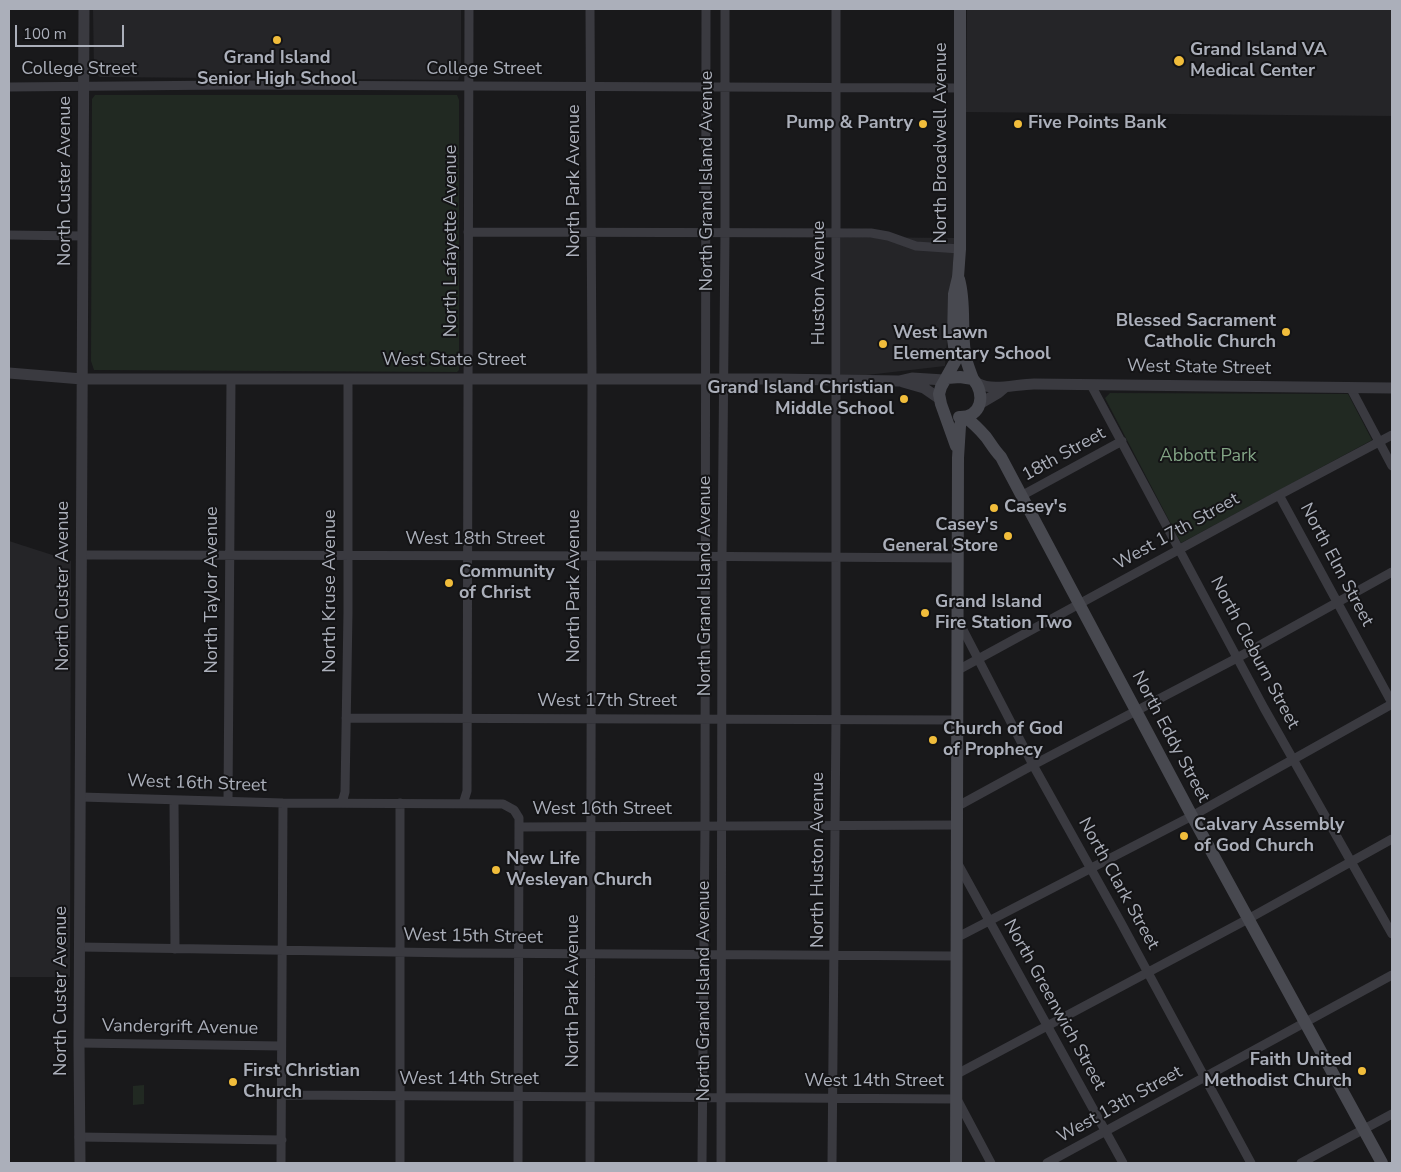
<!DOCTYPE html>
<html>
<head>
<meta charset="utf-8">
<style>
	body { margin:0 }
	#map { position:relative; width:1401px; height:1172px; overflow:hidden; background:#19191b; font-family:"Nunito Sans",sans-serif }
	canvas { display:block }
	.frame { position:absolute; inset:0; border:10px solid #abafba; pointer-events:none }
	.scale { position:absolute; left:15px; top:25px; width:109px; height:22px; box-sizing:border-box; border:2px solid #abafba; border-top:0; padding-left:6px; font-size:15px; line-height:18px; white-space:nowrap; color:#abafba; -webkit-text-stroke:4px #141416; paint-order:stroke }
</style>
</head>
<body>
<div id="map">
<canvas width="1401" height="1172"></canvas>
<div class="frame"></div>
<div class="scale">100 m</div>
</div>
<script>
const ctx = document.querySelector('canvas').getContext('2d');
ctx.lineJoin = 'round';
function paint(path, color) { ctx.fillStyle = color; ctx.fill(path, 'evenodd'); }
function stroke(path, color, width, dash) { ctx.strokeStyle = color; ctx.lineWidth = width; ctx.lineCap = dash ? 'butt' : 'round'; ctx.setLineDash(dash || []); ctx.stroke(path); }
function drawText(font, color, halo, rows, align = 'center') {
  ctx.font = font + ' "Nunito Sans",sans-serif'; ctx.lineWidth = 4; ctx.setLineDash([]); ctx.textBaseline = 'middle'; ctx.strokeStyle = halo; ctx.fillStyle = color; for (const [text, x, y, turn = 0] of rows) {
    ctx.save(); ctx.translate(x, y); ctx.rotate((+turn || 0) * Math.PI / 180); ctx.textAlign = isNaN(turn) ? turn : align; if (halo) ctx.strokeText(text, 0, 0); ctx.fillText(text, 0, 0); ctx.restore();
  }
}
paint(new Path2D(`
	M93,9h368v63l-3,8 -358,-3 -6,-5z
	M967,9h425v107l-426,-4z
	M841,237l114,1 -10,128 -104,12z
	M9,541l62,20 -1,416h-61z`), '#252528');
paint(new Path2D(`
	M95,95h362l2,5v270l-2,2 -363,-2 -3,-9 1,-262z
	M1110,393l238,1 24,46 -191,103 -76,-145z
	M144,1085v19l-11,1v-19z`), '#212922');
stroke(new Path2D(`
	M9,87l222,-2 729,3
	M468,232l403,1 17,3 28,10 44,3
	M9,235l74,1
	M1091,385l173,323 128,226
	M1350,387l42,79
	M1279,495l113,208
	M1021,496l101,-55
	M82,555l570,1 306,2
	M959,622l74,143 87,156 131,242
	M958,670l321,-175 113,-60
	M346,718l612,2
	M81,797l202,6 220,1 11,6 5,8 -1,345
	M174,800l1,149
	M228,801l3,-422
	M342,803l3,-11 3,-180v-233
	M400,803v360
	M463,804l4,-13 2,-782
	M958,806l75,-41 204,-107 155,-86
	M519,827l439,-2
	M958,864l165,299
	M956,938l236,-122 200,-112
	M80,947l378,6 498,3
	M79,1043l202,3
	M957,1074l291,-155 144,-80
	M282,1095l675,4 34,64
	M79,1137l203,3
	M281,1163l2,-360
	M590,1163l2,-784 -2,-370
	M702,1163l3,-337 1,-817
	M721,1163l1,-606 3,-325v-223
	M832,1163l4,-444v-710
	M1047,1163l345,-188
	M1301,1163l91,-49`), '#3a3a40', 9);
stroke(new Path2D(`
	M9,373l73,6h695l122,2 13,-3 32,2
	M903,382l21,6 16,11
	M977,383c17,9 38,1 57,1l358,4
	M981,403l17,-10 7,-6
	M80,1163l-1,-120 5,-1034`), '#3a3a40', 11);
stroke(new Path2D(`
	M959,279c7,25 2,50 6,74 1,9 5,18 8,26
	M947,378l13,-1 13,2c13,15 9,39 -14,38
	M965,417c8,6 15,13 21,20 5,7 9,14 15,20l191,359 190,347
	M956,446l-15,-42 -2,-10 2,-7 15,-27 -3,-21 1,-45 4,-17 2,-28v-240
	M956,1163l2,-705 2,-32 2,-9`), '#484950', 12);
for (const [x, y, r, color] of [
	[277,40,5,"#f1bd3b"],
	[1179,61,6,"#f1bd3b"],
	[923,124,5,"#f1bd3b"],
	[1018,124,5,"#f1bd3b"],
	[1286,332,5,"#f1bd3b"],
	[883,344,5,"#f1bd3b"],
	[904,399,5,"#f1bd3b"],
	[994,508,5,"#f1bd3b"],
	[1008,536,5,"#f1bd3b"],
	[449,583,5,"#f1bd3b"],
	[925,613,5,"#f1bd3b"],
	[933,740,5,"#f1bd3b"],
	[1184,836,5,"#f1bd3b"],
	[496,870,5,"#f1bd3b"],
	[1362,1071,5,"#f1bd3b"],
	[233,1082,5,"#f1bd3b"]
]) { const dot = new Path2D(); dot.arc(x, y, r, 0, 2 * Math.PI); ctx.fillStyle = color; ctx.fill(dot); stroke(dot, '#141416', 2); }
drawText('bold 18px', '#abafba', '#141416', [
	["Grand Island VA",1190,51],
	["Medical Center",1190,72],
	["Grand Island",277,59,"center"],
	["Senior High School",277,80,"center"],
	["Pump & Pantry",913,124,"right"],
	["Five Points Bank",1028,124],
	["Blessed Sacrament",1276,322,"right"],
	["Catholic Church",1276,343,"right"],
	["West Lawn",893,334],
	["Elementary School",893,355],
	["Grand Island Christian",894,389,"right"],
	["Middle School",894,410,"right"],
	["Casey's",1004,508],
	["Casey's",998,526,"right"],
	["General Store",998,547,"right"],
	["Community",459,573],
	["of Christ",459,594],
	["Grand Island",935,603],
	["Fire Station Two",935,624],
	["Church of God",943,730],
	["of Prophecy",943,751],
	["Calvary Assembly",1194,826],
	["of God Church",1194,847],
	["New Life",506,860],
	["Wesleyan Church",506,881],
	["Faith United",1352,1061,"right"],
	["Methodist Church",1352,1082,"right"],
	["First Christian",243,1072],
	["Church",243,1093]
], 'left');
drawText('18px', '#abafba', '#141416', [
	["College Street",79,70],
	["College Street",484,70],
	["North Broadwell Avenue",942,143,-90],
	["North Custer Avenue",66,181,-90],
	["North Park Avenue",575,181,-90],
	["North Grand Island Avenue",708,181,-90],
	["North Lafayette Avenue",452,241,-90],
	["Huston Avenue",820,283,-90],
	["West State Street",454,361],
	["West State Street",1199,368,1],
	["18th Street",1064,455,-29],
	["West 17th Street",1177,532,-29],
	["West 18th Street",475,540],
	["North Elm Street",1336,565,62],
	["North Custer Avenue",64,586,-90],
	["North Park Avenue",575,586,-90],
	["North Grand Island Avenue",706,586,-90],
	["North Taylor Avenue",213,590,-90],
	["North Kruse Avenue",331,591,-90],
	["North Cleburn Street",1254,653,62],
	["West 17th Street",607,702],
	["North Eddy Street",1170,737,62],
	["West 16th Street",197,784,2],
	["West 16th Street",602,810],
	["North Huston Avenue",819,860,-90],
	["North Clark Street",1118,884,61],
	["West 15th Street",473,937,1],
	["North Custer Avenue",62,991,-90],
	["North Park Avenue",574,991,-90],
	["North Grand Island Avenue",705,991,-90],
	["North Greenwich Street",1054,1005,61],
	["Vandergrift Avenue",180,1028,1],
	["West 14th Street",469,1080],
	["West 14th Street",874,1082],
	["West 13th Street",1120,1105,-29]
]);
drawText('18px', '#83a586', '#141416', [
	["Abbott Park",1208,457]
]);
</script>
</body>
</html>
